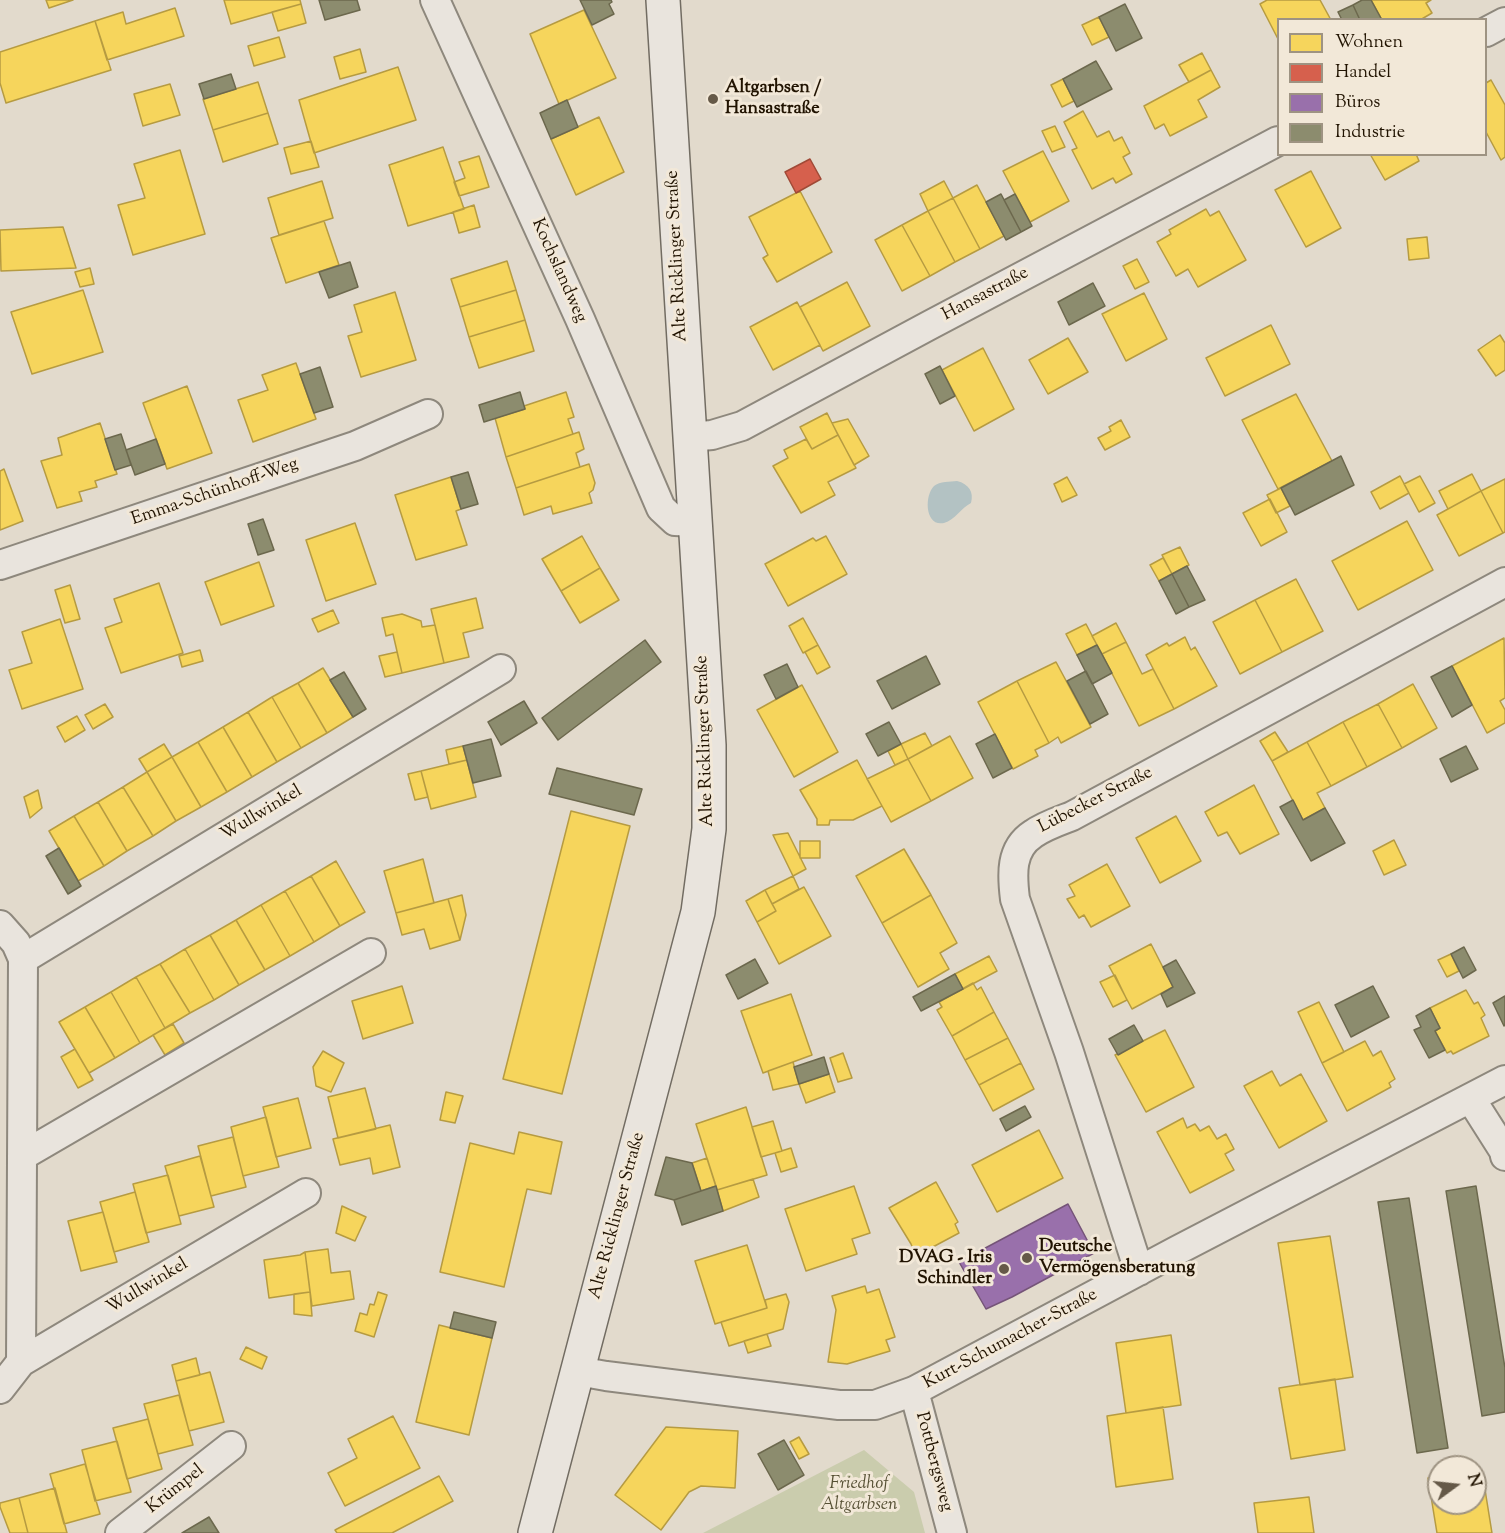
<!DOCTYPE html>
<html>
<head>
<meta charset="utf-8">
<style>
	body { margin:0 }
	#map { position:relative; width:1505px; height:1533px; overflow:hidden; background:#e2dacc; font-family:"Sorts Mill Goudy",serif }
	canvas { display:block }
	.legend { position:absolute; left:1277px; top:18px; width:210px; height:138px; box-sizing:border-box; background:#f2e8d8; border:2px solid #9e9382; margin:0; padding:8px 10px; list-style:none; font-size:18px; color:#211301 }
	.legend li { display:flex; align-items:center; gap:12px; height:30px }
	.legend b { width:30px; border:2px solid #9e9382 }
	.north { position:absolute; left:1427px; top:1455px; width:60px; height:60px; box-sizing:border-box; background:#f2e8d8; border:2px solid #9e9382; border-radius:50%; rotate:75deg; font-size:16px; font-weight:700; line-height:24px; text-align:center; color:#211301 }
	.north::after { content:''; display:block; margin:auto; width:21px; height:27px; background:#655948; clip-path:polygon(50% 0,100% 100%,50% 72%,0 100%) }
</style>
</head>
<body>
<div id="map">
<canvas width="1505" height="1533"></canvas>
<ul class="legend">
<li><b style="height:16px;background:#f6d55c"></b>Wohnen</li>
<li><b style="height:16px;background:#d6604d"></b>Handel</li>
<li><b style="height:16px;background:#9970ab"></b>Büros</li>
<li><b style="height:16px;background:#8c8c6e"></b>Industrie</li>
</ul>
<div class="north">N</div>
</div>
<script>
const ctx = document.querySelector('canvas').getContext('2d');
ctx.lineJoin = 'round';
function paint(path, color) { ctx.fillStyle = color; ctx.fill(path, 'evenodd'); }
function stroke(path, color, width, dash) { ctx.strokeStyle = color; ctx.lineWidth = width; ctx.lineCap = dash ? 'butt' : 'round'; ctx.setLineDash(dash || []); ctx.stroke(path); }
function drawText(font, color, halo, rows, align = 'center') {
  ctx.font = font + ' "Sorts Mill Goudy",serif'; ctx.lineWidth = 6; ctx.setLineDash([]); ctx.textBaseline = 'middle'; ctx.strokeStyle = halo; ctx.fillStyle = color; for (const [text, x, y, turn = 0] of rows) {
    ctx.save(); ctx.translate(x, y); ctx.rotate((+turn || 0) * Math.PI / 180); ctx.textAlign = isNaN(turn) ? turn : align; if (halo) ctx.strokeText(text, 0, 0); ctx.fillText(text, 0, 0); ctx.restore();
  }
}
paint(new Path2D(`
	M864,1450l50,42 11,41h-222z`), '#caccad');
paint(new Path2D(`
	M957,481c12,3 17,11 14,22 -10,5 -16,17 -27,20 -19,4 -20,-27 -10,-37 6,-5 16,-4 23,-5z`), '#b3c2c3');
const homes = new Path2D(`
	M46,0h27l-24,8z
	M224,0h76l1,4 -70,20z
	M1267,0h53l11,20h-53v19l-18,-35z
	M1371,0h60l-5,3 6,10 -12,7h-38z
	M301,4l5,19 -28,8 -6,-19z
	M175,8l9,28 -77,24 -12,-39 28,-9 3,12z
	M584,10l32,68 -57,26 -29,-70z
	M1099,17l10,20 -17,8 -10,-20z
	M95,21l16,49 -105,33 -6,-20v-31z
	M279,37l6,20 -31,9 -6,-20z
	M360,49l6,23 -26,7 -6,-22z
	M1202,53l9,17 -22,12 -10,-17z
	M398,67l18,53 -102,33 -15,-53z
	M1211,70l9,17 -22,13 9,17 -37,19 -6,-12 -9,5 -11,-23z
	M1063,79l11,22 -12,6 -11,-22z
	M1491,80l14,25v52l-4,3 -15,-28v-49z
	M258,82l10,31 -55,17 -10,-31z
	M170,84l10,31 -37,11 -9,-32z
	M1083,111l14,26 12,-6 5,10 8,-4 8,16 -7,4 9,17 -16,9 -3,-5 -21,11 -20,-39 5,-2 -13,-26z
	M268,113l10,31 -55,18 -10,-32z
	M599,117l25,55 -48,23 -25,-56z
	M1055,126l10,21 -13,5 -10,-21z
	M311,141l8,26 -28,7 -7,-26z
	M443,147l21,62 -56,17 -19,-61z
	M180,150l25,84 -72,21 -15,-50 27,-7 -11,-34z
	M1043,151l26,50 -39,21 -27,-51z
	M1370,154h46l3,7 -34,19z
	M479,156l10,31 -30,9 -5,-14 11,-4 -6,-16z
	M1311,171l30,57 -35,19 -31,-57z
	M322,181l11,37 -54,17 -11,-37z
	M944,181l9,17 -25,13 -8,-17z
	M977,185l27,51 -24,13 -27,-51z
	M800,191l32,61 -55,30 -14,-24 5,-3 -19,-38z
	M953,198l27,51 -25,13 -27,-51z
	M474,205l6,22 -21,6 -6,-21z
	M1206,209l4,7 9,-5 27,49 -48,27 -10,-18 -12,7 -19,-34 14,-8 -2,-4z
	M928,211l27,51 -25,14 -28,-51z
	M324,221l15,44 -53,18 -15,-45z
	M902,225l28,51 -28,15 -27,-51z
	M63,227l13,41 -75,3 -1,-41z
	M1427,237l2,21 -20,2 -2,-21z
	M1137,259l12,23 -14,7 -12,-23z
	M507,261l9,29 -56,17 -9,-28z
	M90,268l4,16 -14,3 -5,-15z
	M847,282l23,44 -47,25 -23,-44z
	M83,290l20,62 -71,22 -21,-62z
	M516,290l9,30 -56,17 -9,-30z
	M395,292l21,68 -55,17 -13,-41 14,-4 -8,-27z
	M1144,293l23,46 -41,22 -24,-47z
	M797,302l23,43 -47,25 -23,-43z
	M525,320l9,31 -55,17 -10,-31z
	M1271,325l19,39 -65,32 -19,-38z
	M1500,335l5,8v27l-9,6 -18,-26z
	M1068,338l20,34 -40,22 -19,-34z
	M983,348l31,61 -40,22 -32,-61z
	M296,363l20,56 -63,23 -15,-42 30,-10 -6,-15z
	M187,386l25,67 -45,16 -24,-66z
	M566,392l8,25 -6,2 5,15 -67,23 -11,-39 30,-9 -1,-3z
	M1296,394l36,67 -54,28 -36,-69z
	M827,413l11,22 -26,14 -12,-22z
	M848,419l21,37 -15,9 -22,-42z
	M1121,420l9,17 -25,13 -7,-12 13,-7 -2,-4z
	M100,423l17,51 -22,7 2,6 -18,5 3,9 -25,7 -16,-47 21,-6 -4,-17z
	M579,432l5,17 -8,4 4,14 -64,21 -10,-31z
	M838,435l18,33 -28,14 7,13 -34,18 -28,-47 15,-8 -4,-8 22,-11 6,10z
	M589,464l6,19 -2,7 -4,3 3,10 -39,11 -2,-8 -27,9 -8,-27z
	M4,469l19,52 -23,9v-59z
	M1472,474l9,17 -33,18 -9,-18z
	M1400,476l9,17 -29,16 -9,-17z
	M1420,476l15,27 -16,9 -15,-28z
	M451,477l10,32 -5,2 11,34 -51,15 -21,-65z
	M1067,477l10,18 -15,7 -8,-18z
	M1505,479v53l-2,1 -22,-42z
	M1281,488l9,18 -14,7 -9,-18z
	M1481,491l22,42 -44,23 -22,-41z
	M1270,499l17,33 -26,14 -18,-33z
	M1407,521l26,49 -75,40 -26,-49z
	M355,523l21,61 -50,17 -20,-61z
	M582,536l18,32 -39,23 -19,-32z
	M826,536l21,38 -59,32 -23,-42 48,-26 3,3z
	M1180,547l9,18 -17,9 -10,-19z
	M1163,558l9,16 -13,7 -9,-16z
	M259,562l15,44 -53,19 -16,-43z
	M600,568l19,32 -39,23 -19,-32z
	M1296,579l27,52 -41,21 -27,-52z
	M159,583l24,70 -62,20 -16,-45 17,-6 -8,-23z
	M70,585l10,34 -15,4 -10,-33z
	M476,598l7,30 -20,5 6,24 -25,6 -13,-54z
	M1255,600l27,52 -42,22 -27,-52z
	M333,610l6,13 -21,9 -6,-13z
	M402,614l19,7 1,6 13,-2 9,38 -42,10 -9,-39 -7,2 -4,-18z
	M803,618l15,27 -15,8 -14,-27z
	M60,619l23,70 -61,20 -13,-39 23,-7 -10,-31z
	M1116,623l10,19 -24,12 -10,-18z
	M1086,624l11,21 -20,10 -11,-21z
	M1185,637l6,13 4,-3 22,39 -43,23 -28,-54 21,-12 2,3z
	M1504,638l1,60 -5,3 5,9v13l-18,10 -35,-67z
	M1126,642l16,32 11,-5 21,40 -35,17 -37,-72z
	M818,645l12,22 -13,7 -12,-22z
	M200,650l3,11 -21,6 -3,-11z
	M397,652l5,21 -17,4 -6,-21z
	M1056,662l35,65 -30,16 -3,-6 -9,6 -32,-62z
	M323,668l30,49 -26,16 -29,-50z
	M1017,681l32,62 -14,7 3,6 -25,13 -35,-67z
	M298,683l29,50 -26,15 -29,-51z
	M1413,684l24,44 -35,20 -24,-44z
	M802,685l36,67 -44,25 -37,-67z
	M272,697l29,51 -24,14 -29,-50z
	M105,704l8,13 -20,12 -8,-14z
	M1378,704l24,44 -35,19 -24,-45z
	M248,712l29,50 -25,15 -29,-50z
	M77,716l8,14 -20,12 -8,-15z
	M1343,722l24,45 -36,19 -24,-44z
	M223,727l29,50 -25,15 -29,-50z
	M1275,732l13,20 -16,9 -12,-20z
	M925,733l7,13 -24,13 -7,-15z
	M950,736l23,42 -42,23 -23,-42z
	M198,742l29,50 -26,15 -29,-50z
	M1307,742l24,44 -14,7 8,15 -22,12 -31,-59z
	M164,744l8,13 -25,15 -8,-13z
	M901,744l7,15 -13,6 -7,-14z
	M463,746l4,14 -18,4 -3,-14z
	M172,757l29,50 -25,14 -29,-49z
	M908,759l23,42 -40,21 -24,-43z
	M467,760l9,37 -45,12 -10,-38z
	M857,760l25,46 -29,14h-23l-1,5h-12v-6l-17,-29z
	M421,771l7,26 -13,3 -7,-26z
	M147,772l29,49 -23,15 -30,-49z
	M1254,785l25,49 -39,20 -13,-22 -9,4 -13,-24z
	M123,787l30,49 -26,15 -29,-49z
	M38,790l4,18 -12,10 -6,-21z
	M98,802l29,49 -23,15 -30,-50z
	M571,811l59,15 -68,268 -59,-15z
	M74,816l30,50 -26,15 -29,-50z
	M1176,816l25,45 -41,22 -24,-45z
	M788,833l18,36 -13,7 -20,-41z
	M1394,840l12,25 -22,10 -11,-24z
	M800,841h20v17h-20z
	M904,849l27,46 -49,28 -26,-47z
	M423,859l11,44 -38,10 -12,-42z
	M336,861l29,51 -25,14 -29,-50z
	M1107,864l23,42 -39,21 -7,-12 -5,3 -12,-19 8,-3 -6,-11z
	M311,876l29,50 -26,16 -29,-51z
	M793,876l6,13 -27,15 -7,-14z
	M804,887l27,49 -52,28 -22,-42 19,-11 -4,-7z
	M765,890l11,21 -19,11 -11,-21z
	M285,891l29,51 -24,14 -29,-51z
	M462,895l4,20 -6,25 -12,-41z
	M931,895l26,48 -17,10 9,16 -31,18 -36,-64z
	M448,899l12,41 -30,9 -6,-20 -22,6 -6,-22z
	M261,905l29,51 -25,14 -29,-50z
	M236,920l29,50 -26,15 -29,-50z
	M210,935l29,50 -25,15 -29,-51z
	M1151,944l22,43 -41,22 -23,-43z
	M185,949l29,51 -24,13 -30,-49z
	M1451,954l8,17 -12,6 -9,-17z
	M989,956l8,15 -34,18 -8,-15z
	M160,964l30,49 -25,15 -29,-51z
	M1115,975l12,25 -14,7 -13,-25z
	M136,977l29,51 -25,15 -29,-51z
	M973,983l4,7 4,-3 13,25 -42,24 -15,-26 5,-3 -3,-5z
	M402,986l11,37 -50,16 -11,-38z
	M1466,990l8,14 4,-2 7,13 -4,3 8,18 -36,18 -2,-3 -4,2 -12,-22 5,-3 -10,-20z
	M111,992l29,51 -25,15 -30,-51z
	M791,994l21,61 -49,18 -22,-62z
	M1319,1002l25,50 -22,11 -24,-51z
	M85,1007l30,51 -26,15 -30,-51z
	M994,1012l14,26 -43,22 -13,-24z
	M173,1024l11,19 -19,12 -12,-20z
	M1165,1030l29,57 -48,25 -31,-57z
	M1008,1038l13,25 -42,22 -14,-25z
	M1365,1041l8,15 8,-5 14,28 -6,4 2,4 -44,24 -25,-48z
	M75,1049l18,31 -15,8 -17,-31z
	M323,1051l21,12 -13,29 -15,-6 -3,-19z
	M843,1053l9,25 -14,4 -8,-24z
	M793,1062l6,22 -26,6 -5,-19z
	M1021,1063l13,26 -41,22 -14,-26z
	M1272,1071l8,15 21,-12 26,47 -48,27 -35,-62z
	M829,1074l6,18 -29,11 -7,-19z
	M365,1088l11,41 -38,9 -10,-41z
	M446,1092l17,4 -8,27 -15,-3z
	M298,1098l13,50 -35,9 -13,-50z
	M746,1107l21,68 -50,15 -21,-66z
	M266,1117l13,50 -36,9 -12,-49z
	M1183,1118l4,10 8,-4 5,7 9,-5 8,13 9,-5 8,15 -9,5 9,16 -44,23 -33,-61z
	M773,1121l9,30 -21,6 -9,-30z
	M390,1125l10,42 -27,7 -3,-16 -30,7 -7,-26z
	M1039,1130l24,48 -66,34 -25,-47z
	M519,1132l43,10 -11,52 -24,-5 -23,98 -64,-15 30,-129 44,11z
	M233,1137l13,50 -35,9 -13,-50z
	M791,1148l6,19 -16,5 -6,-19z
	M200,1156l14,51 -35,9 -14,-50z
	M707,1158l9,28 -15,5 -9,-28z
	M168,1175l13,49 -35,9 -13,-49z
	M753,1179l6,18 -36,14 -6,-21z
	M936,1182l22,40 -3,2 4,9 -43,23 -5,-12 -22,-36z
	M854,1186l16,47 -18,6 5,15 -51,17 -21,-62z
	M135,1192l14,50 -35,10 -14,-50z
	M342,1206l24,11 -11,24 -19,-8z
	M103,1212l14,50 -36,9 -13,-50z
	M1330,1236l23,141 -53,8 -22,-142z
	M747,1245l20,63 -52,16 -20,-63z
	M328,1249l3,24 19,-2 4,28 -42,7 -7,-54z
	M305,1252l5,40 -41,6 -5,-38 36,-5z
	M865,1286l2,7 12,-4 16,48 -9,3 4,11 -43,13 -19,-2 8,-52 -4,-14z
	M310,1292l2,24 -18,-2v-20z
	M378,1292l9,3 -13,42 -19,-6 5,-18 7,2 3,-11 4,1z
	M786,1294l3,8 -6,27 -54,17 -8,-24 46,-14 -2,-8z
	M439,1325l53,13 -23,97 -53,-13z
	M767,1334l4,12 -23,7 -4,-12z
	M1171,1335l10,70 -55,8 -10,-70z
	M246,1347l21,10 -5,12 -22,-10z
	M196,1358l4,17 -24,6 -4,-16z
	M210,1372l14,50 -35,9 -13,-50z
	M1335,1379l10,71 -54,9 -12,-71z
	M179,1395l14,50 -35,9 -14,-50z
	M1163,1407l10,72 -57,8 -9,-71z
	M393,1416l27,52 -75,38 -17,-33 29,-15 -9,-19z
	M148,1419l14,50 -35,10 -14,-51z
	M666,1427l72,4 -3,57 -34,-2 -12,6 -28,38 -46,-35z
	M799,1437l10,17 -10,5 -9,-17z
	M117,1441l14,51 -36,9 -13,-51z
	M85,1464l15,50 -36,10 -14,-50z
	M1482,1471l10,62h-55l-9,-55 11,-2v27h36v-31z
	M439,1476l14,25 -61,32h-55l-2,-3z
	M55,1488l12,45h-39l-9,-35z
	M1309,1497l5,36h-56l-4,-30z
	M19,1498l9,35h-18l-10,-26v-4z`);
paint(homes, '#f6d55c');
stroke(homes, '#b69b41', 1.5);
const shops = new Path2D(`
	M810,159l11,20 -25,14 -11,-21z`);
paint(shops, '#d6604d');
stroke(shops, '#a04936', 1.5);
const offices = new Path2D(`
	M1068,1204l26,49 -82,44 -26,12 -27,-47z`);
paint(offices, '#9970ab');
stroke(offices, '#755478', 1.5);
const industry = new Path2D(`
	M319,0h38l3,10 -35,10z
	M580,0h31l1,2 -3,2 5,10 -22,11z
	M1362,0h9l11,20h-22l-7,-15z
	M1125,4l17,34 -26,13 -17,-34z
	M1353,5l7,15h-18l-4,-8z
	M1096,61l16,28 -35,18 -14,-28z
	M231,74l5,15 -32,10 -5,-15z
	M567,100l11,27 -27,12 -11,-26z
	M1001,194l20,38 -15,8 -20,-38z
	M1015,194l17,32 -11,6 -17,-32z
	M350,262l8,25 -29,11 -10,-26z
	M1093,283l12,23 -36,19 -11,-23z
	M940,366l15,30 -15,8 -15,-30z
	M320,367l13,40 -19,6 -14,-39z
	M520,392l5,17 -41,13 -5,-17z
	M121,434l10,31 -16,5 -10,-31z
	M156,439l9,25 -30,11 -9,-25z
	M1341,456l13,29 -59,30 -14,-27z
	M468,472l10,32 -17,5 -10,-32z
	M263,519l11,31 -16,5 -10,-31z
	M1187,566l18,34 -16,7 -17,-33z
	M1172,574l17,33 -13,7 -17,-33z
	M645,640l16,22 -103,78 -16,-22z
	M1097,645l15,28 -20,11 -15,-29z
	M926,656l14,28 -48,25 -15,-28z
	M787,664l11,23 -22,12 -12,-24z
	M1452,666l20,39 -20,12 -21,-40z
	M1086,671l22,43 -18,10 -23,-43z
	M344,672l22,37 -13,8 -23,-37z
	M524,701l13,22 -36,22 -13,-23z
	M889,722l12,22 -23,12 -12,-22z
	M995,734l17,34 -19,10 -17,-34z
	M491,739l10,37 -28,7 -10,-37z
	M1466,746l12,23 -27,13 -11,-23z
	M557,768l85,21 -8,26 -85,-21z
	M1293,800l10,20 22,-12 20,35 -34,18 -31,-54z
	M59,848l22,38 -13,8 -22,-38z
	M1464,947l12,23 -13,8 -12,-24z
	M755,959l13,24 -30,16 -12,-24z
	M1176,960l19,33 -28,14 -6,-13 12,-7 -10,-20z
	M955,974l8,15 -42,22 -8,-14z
	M1373,986l16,31 -38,20 -16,-32z
	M1505,996v29l-1,1 -11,-23z
	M1430,1008l10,20 -5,3 10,19 -16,8 -15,-28 7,-3 -5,-11z
	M1134,1025l9,16 -25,14 -9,-16z
	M824,1057l5,17 -30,10 -5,-17z
	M1025,1106l6,11 -25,14 -6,-12z
	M666,1157l26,6 9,28 -27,9 -19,-5z
	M716,1186l7,25 -41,14 -8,-25z
	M1476,1186l29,182v44l-23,4 -36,-225z
	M1409,1198l39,250 -31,5 -39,-251z
	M454,1312l42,10 -4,16 -42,-10z
	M784,1440l20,35 -26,15 -20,-36z
	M209,1517l10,16h-37z`);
paint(industry, '#8c8c6e');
stroke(industry, '#6c684d', 1.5);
const minor = new Path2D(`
	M435,0l145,319 81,189 14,13 20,1
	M1486,32l19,-10
	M690,437l22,-2 30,-9 188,-101 348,-184
	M0,565l355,-119 73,-32
	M0,925l16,18 7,16 -2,403 -21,27
	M23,959l478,-290
	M1471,1099l33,52 1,5
	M22,1156l349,-203
	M1139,1271l-70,-219 -54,-153c-3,-24 -5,-50 18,-65 11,-8 26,-13 39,-18l433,-234
	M21,1362l285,-169
	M578,1371l28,5 233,29h36l39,-14 262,-140 329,-171
	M914,1391l38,142
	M120,1533l111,-87`);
const secondary = new Path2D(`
	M535,1533l163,-621 11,-83v-84l-46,-745`);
stroke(minor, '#8e887d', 32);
stroke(secondary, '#726c62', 36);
stroke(minor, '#e9e4dd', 28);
stroke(secondary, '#e9e4dd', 33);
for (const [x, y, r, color] of [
	[713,99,6,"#655948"],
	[1027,1258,6,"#655948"],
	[1004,1269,6,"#655948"]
]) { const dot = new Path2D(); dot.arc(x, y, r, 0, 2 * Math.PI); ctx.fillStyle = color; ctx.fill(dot); stroke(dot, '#f2e8d8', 2); }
drawText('bold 18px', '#211301', '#f2e8d8', [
	["Altgarbsen /",725,89],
	["Hansastraße",725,110],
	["Deutsche",1039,1248],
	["Vermögensberatung",1039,1269],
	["DVAG - Iris",992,1259,"right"],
	["Schindler",992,1280,"right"]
], 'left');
drawText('18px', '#211301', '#f2e8d8', [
	["Alte Ricklinger Straße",678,256,-93],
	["Kochslandweg",558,271,66],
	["Hansastraße",986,295,-28],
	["Emma-Schünhoff-Weg",215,493,-19],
	["Alte Ricklinger Straße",706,741,-92],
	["Lübecker Straße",1096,801,-27],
	["Wullwinkel",262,814,-31],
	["Alte Ricklinger Straße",618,1216,-75],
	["Wullwinkel",148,1287,-31],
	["Kurt-Schumacher-Straße",1011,1340,-28],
	["Pottbergsweg",933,1462,75],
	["Krümpel",176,1490,-38]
]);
drawText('italic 18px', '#565034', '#f2e8d8', [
	["Friedhof",859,1485],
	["Altgarbsen",859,1506]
]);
</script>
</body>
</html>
